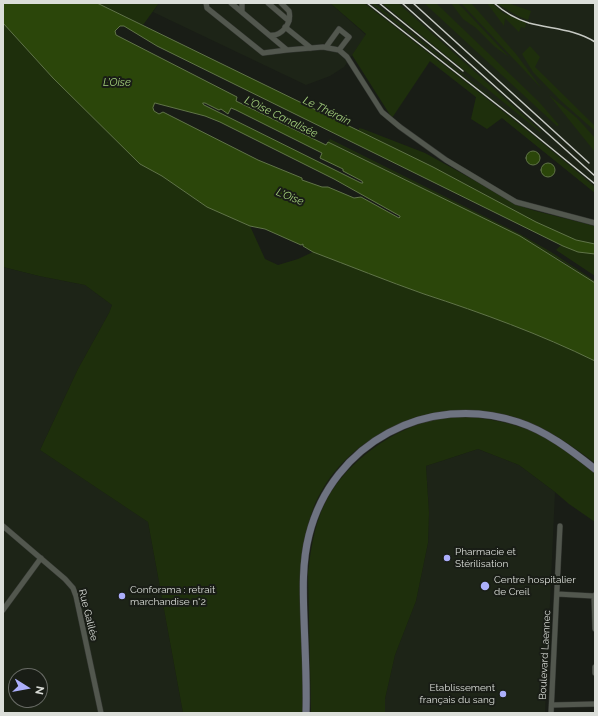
<!DOCTYPE html>
<html>
<head>
<meta charset="utf-8">
<style>
	body { margin:0 }
	#map { position:relative; width:598px; height:716px; overflow:hidden; background:#191d16; font-family:Raleway,sans-serif }
	canvas { display:block }
	.frame { position:absolute; inset:0; border:4px solid #dbded9; pointer-events:none }
	.north { position:absolute; left:8px; top:668px; width:40px; height:40px; box-sizing:border-box; background:#191d16; border:1px solid #676a64; border-radius:50%; rotate:101deg; font-size:11px; font-weight:700; line-height:16px; text-align:center; color:#dbded9 }
	.north::after { content:''; display:block; margin:auto; width:14px; height:18px; background:#acaffb; clip-path:polygon(50% 0,100% 100%,50% 72%,0 100%) }
</style>
</head>
<body>
<div id="map">
<canvas width="598" height="716"></canvas>
<div class="frame"></div>
<div class="north">N</div>
</div>
<script>
const ctx = document.querySelector('canvas').getContext('2d');
ctx.lineJoin = 'round';
function paint(path, color) { ctx.fillStyle = color; ctx.fill(path, 'evenodd'); }
function stroke(path, color, width, dash) { ctx.strokeStyle = color; ctx.lineWidth = width; ctx.lineCap = dash ? 'butt' : 'round'; ctx.setLineDash(dash || []); ctx.stroke(path); }
function drawText(font, color, halo, rows, align = 'center') {
  ctx.font = font + ' Raleway,sans-serif'; ctx.lineWidth = 4; ctx.setLineDash([]); ctx.textBaseline = 'middle'; ctx.strokeStyle = halo; ctx.fillStyle = color; for (const [text, x, y, turn = 0] of rows) {
    ctx.save(); ctx.translate(x, y); ctx.rotate((+turn || 0) * Math.PI / 180); ctx.textAlign = isNaN(turn) ? turn : align; if (halo) ctx.strokeText(text, 0, 0); ctx.fillText(text, 0, 0); ctx.restore();
  }
}
paint(new Path2D(`
	M159,3h171l36,32 -22,32 -14,9 -24,9 -153,-73z
	M355,3h240v190l-93,-75 -2,1 -18,-17z
	M3,267l36,9 46,9 27,20 -3,8 -31,56 -38,81 108,72 35,191h-180zM16,676h24v24h-24z
	M478,449l41,16 36,27 -10,221h-160v-14l10,-44 21,-54 12,-58 1,-30 -3,-47z`), '#1d2417');
paint(new Path2D(`
	M97,3h62l-16,22z
	M330,3h34c78,61 156,120 231,184v6l-93,-75 -15,11 -16,-10 5,-22 -46,-36 -38,57 -40,-63 14,-21z
	M371,3h3l153,123z
	M382,3h16l143,128 -1,1z
	M424,3h12l103,99 20,23 -2,1z
	M451,3h7l51,54 -14,-10 -19,-19 -13,-9z
	M461,3h10l45,51 26,35z
	M487,3h5l11,10 23,10 -1,5 -4,-1 -2,5 -14,-14 -1,8z
	M496,3h12l23,8 -3,9 -10,-4z
	M3,23l50,55 87,86 22,12 42,29 46,21 15,33 13,6 20,-6 15,-7c37,14 74,29 111,42 58,19 116,40 171,67v102c-24,-18 -49,-36 -78,-45 -78,-24 -173,13 -204,91 -14,37 -12,75 -11,113 0,31 1,61 1,91h-120l-35,-191 -108,-72 38,-81 31,-56 3,-8 -27,-20 -46,-9 -36,-9z
	M530,46l10,11 -5,10 60,59v5l-35,-31 -27,-28 -11,-18z
	M549,95l28,23 18,20v14z
	M359,128l4,1 62,24 94,52 13,5 63,16v18c-36,-4 -81,-34 -113,-51 -41,-22 -82,-42 -123,-62z
	M330,139l190,95 31,18 44,29v2l-33,-22 -234,-119z
	M561,245l17,7 17,2v22l-39,-26z
	M473,417c22,3 43,7 63,16 21,10 40,26 59,40v49l-26,-18 -14,-12 -36,-27 -41,-16 -52,17 3,47 -1,30 -12,58 -21,54 -10,44v14h-74l-3,-140c3,-28 8,-57 23,-81 24,-37 71,-69 115,-74 8,-2 18,-1 27,-1z`), '#1e2f0c');
const water = new Path2D(`
	M3,3h94l336,164 103,55 40,18 19,4v10l-17,-2 -15,-6 -406,-200 -33,-20h-4l-5,5 1,4 121,62 -1,4 90,44 2,-3 192,94 72,45 3,2v78c-55,-27 -113,-48 -171,-67 -37,-13 -74,-28 -111,-42l-10,-6v-2l-2,1 -36,-16 -15,-3 -43,-19 -45,-31 -22,-12 -87,-86 -50,-55zM155,103l50,13 15,6 114,57 66,37v1l-1,1 -38,-21 -7,1 -26,-11h-6l-20,-7v-2l-44,-18 -95,-48 -4,2 -5,-3 -1,-3zM203,103h2l14,7 2,-1 7,5 3,-6 5,2 86,43 -2,5 23,11v2l19,10 1,2h-2l-157,-78z
	M526 158a7 7 0 1 1 14 0a7 7 0 1 1-14 0Z
	M541 170a7 7 0 1 1 14 0a7 7 0 1 1-14 0Z`);
paint(water, '#2b460a');
stroke(water, '#607448', 1);
const street = new Path2D(`
	M206,3l1,5 56,45 24,-3
	M231,3l56,47 36,-3 16,3 8,7 35,55 18,15 46,33 70,42 79,21
	M268,3l21,18
	M242,12v-9
	M285,27l26,21
	M269,35c13,2 23,-12 20,-24l-8,-8
	M326,47l13,-18 10,8 -10,13
	M3,526l62,53 8,9 3,8 25,117
	M557,594l37,2 1,-1
	M594,596l1,33
	M3,610l38,-52
	M595,667v6
	M552,705l43,-1
	M551,713l9,-187`);
const secondary = new Path2D(`
	M306,713c1,-31 -1,-63 -2,-94 -1,-28 -2,-57 5,-84 23,-92 119,-143 209,-113 28,9 53,28 77,47`);
stroke(street, '#343732', 6);
stroke(secondary, '#343732', 8);
stroke(street, '#52574e', 5);
stroke(secondary, '#6e7381', 7);
stroke(new Path2D(`
	M367,3l151,118 77,63
	M379,3l84,68
	M402,3l193,173
	M413,3l176,160
	M494,3c10,9 22,16 35,20 22,6 46,6 66,19`), '#c6c9c3', 1.5);
for (const [x, y, r, color] of [
	[447,558,4,"#acaffb"],
	[485,586,5,"#acaffb"],
	[122,596,4,"#acaffb"],
	[503,694,4,"#acaffb"]
]) { const dot = new Path2D(); dot.arc(x, y, r, 0, 2 * Math.PI); ctx.fillStyle = color; ctx.fill(dot); stroke(dot, '#191d16', 1.5); }
drawText('10px', '#dbded9', '#191d16', [
	["Pharmacie et",455,552],
	["Stérilisation",455,564],
	["Centre hospitalier",494,580],
	["de Creil",494,592],
	["Conforama : retrait",130,590],
	["marchandise n°2",130,602],
	["Etablissement",495,688,"right"],
	["français du sang",495,700,"right"]
], 'left');
drawText('10px', '#dbded9', '#191d16', [
	["Rue Galilée",88,615,76],
	["Boulevard Laennec",545,655,-87]
]);
drawText('italic 11px', '#a3cf7c', '#191d16', [
	["L’Oise",117,83],
	["Le Thérain",327,111,26],
	["L'Oise Canalisée",281,117,26],
	["L'Oise",290,197,22]
]);
</script>
</body>
</html>
